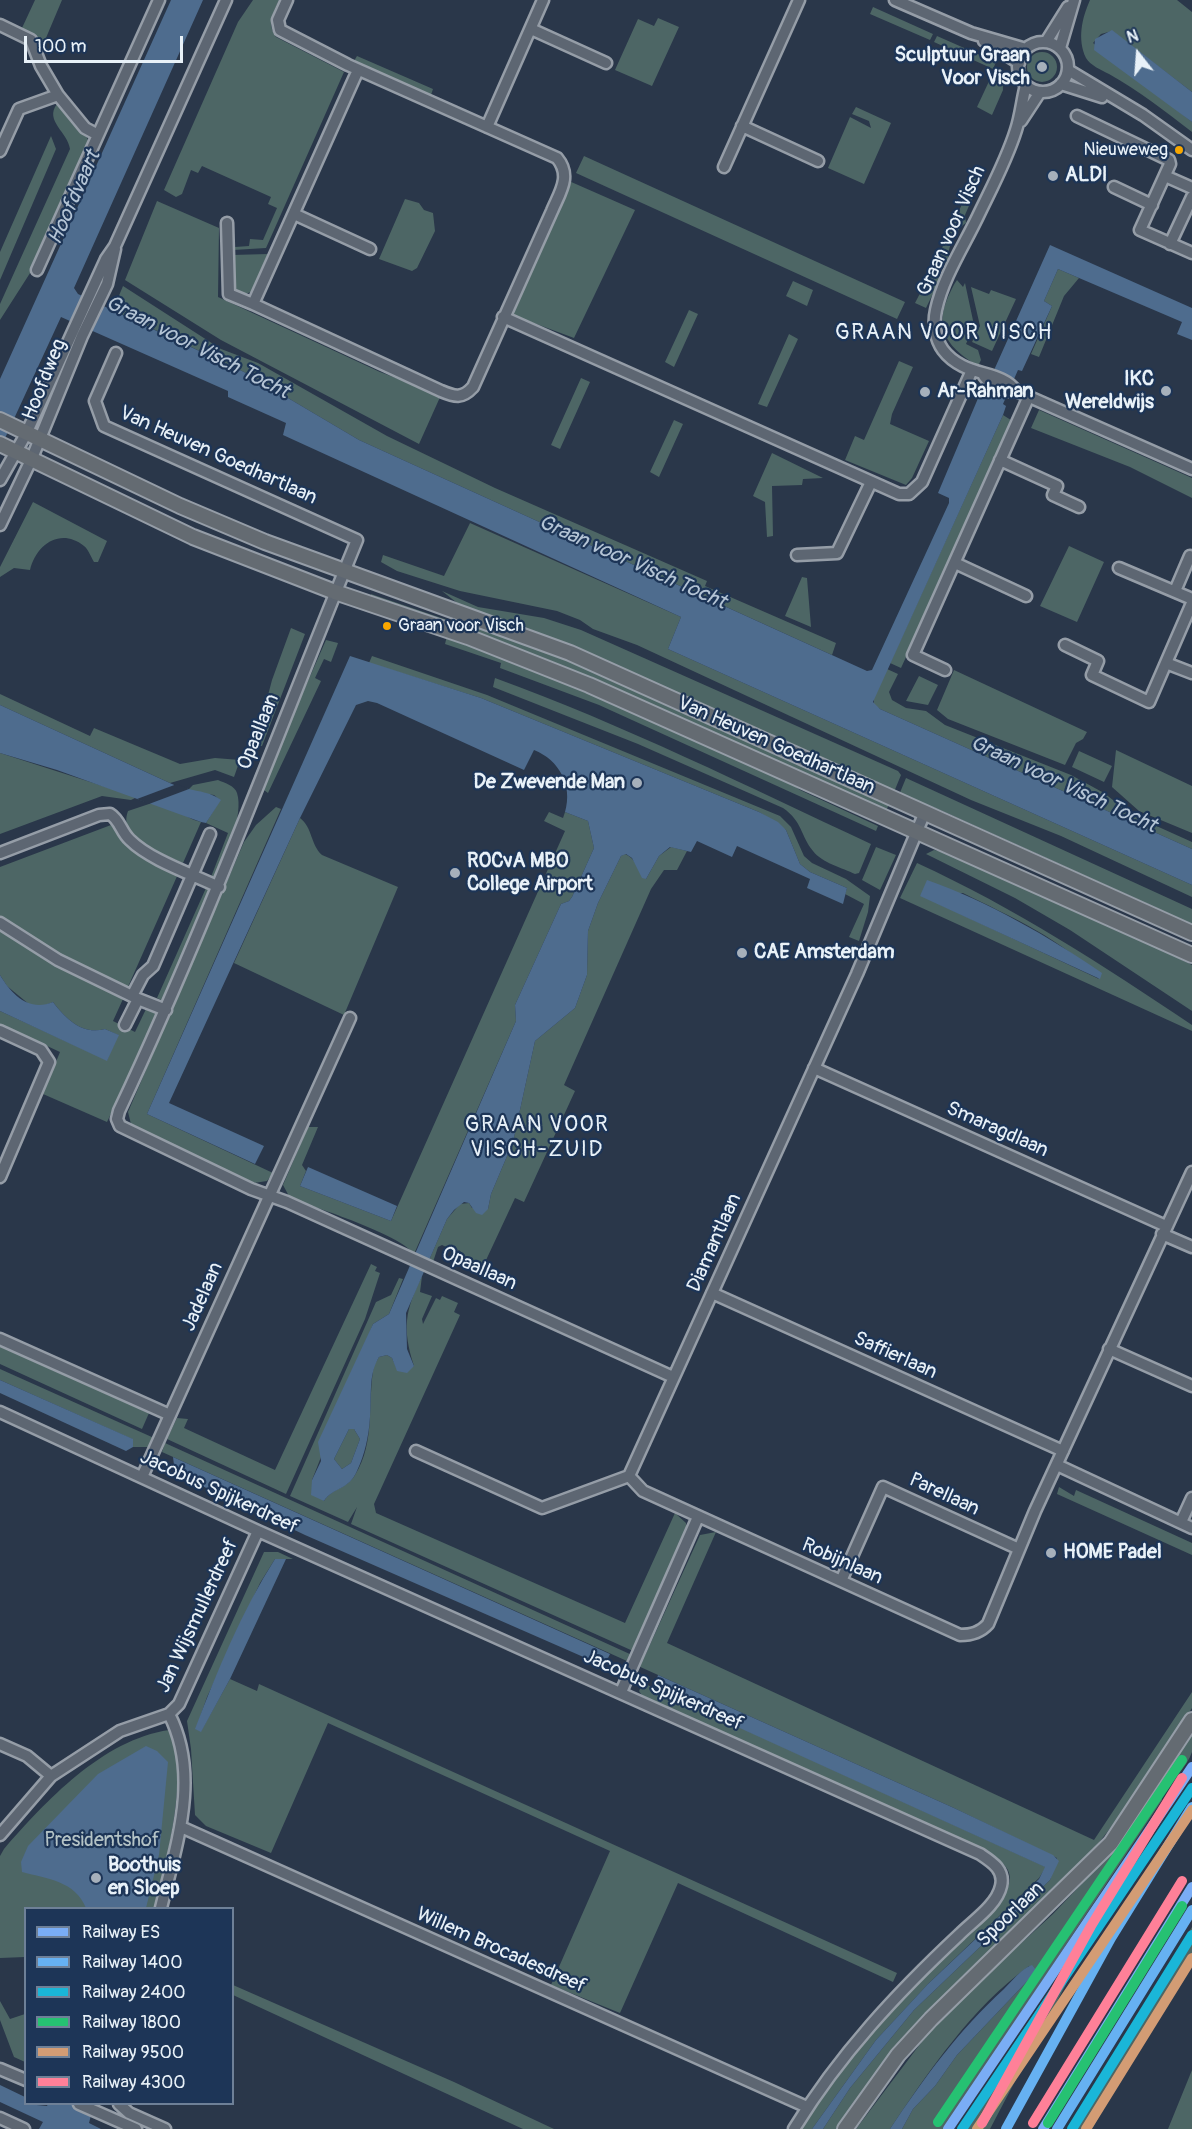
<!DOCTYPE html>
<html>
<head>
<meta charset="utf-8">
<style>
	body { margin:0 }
	#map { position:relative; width:1192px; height:2129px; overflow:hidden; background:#2a374a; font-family:Pangolin,sans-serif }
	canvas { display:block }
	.legend { position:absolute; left:24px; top:1907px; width:210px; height:198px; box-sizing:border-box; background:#1d3557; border:2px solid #6e8097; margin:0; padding:8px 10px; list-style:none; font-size:18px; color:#e8f1f8 }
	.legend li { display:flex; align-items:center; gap:12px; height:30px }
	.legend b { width:30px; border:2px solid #6e8097 }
	.north { position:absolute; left:1108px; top:24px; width:60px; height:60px; -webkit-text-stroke:4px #1d3557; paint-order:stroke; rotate:343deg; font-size:16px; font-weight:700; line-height:24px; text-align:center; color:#e8f1f8 }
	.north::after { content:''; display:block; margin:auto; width:21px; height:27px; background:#e8f1f8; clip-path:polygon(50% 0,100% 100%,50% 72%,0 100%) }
	.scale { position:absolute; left:24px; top:36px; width:159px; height:27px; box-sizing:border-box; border:3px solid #e8f1f8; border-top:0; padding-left:8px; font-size:18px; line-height:21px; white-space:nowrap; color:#e8f1f8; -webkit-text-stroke:4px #1d3557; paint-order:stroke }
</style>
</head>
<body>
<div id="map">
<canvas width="1192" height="2129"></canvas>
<ul class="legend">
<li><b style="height:8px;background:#7aadf5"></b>Railway ES</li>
<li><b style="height:8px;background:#66b1f2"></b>Railway 1400</li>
<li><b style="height:8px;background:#1ab6d8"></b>Railway 2400</li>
<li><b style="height:8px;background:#26c172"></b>Railway 1800</li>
<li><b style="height:8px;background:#d39c74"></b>Railway 9500</li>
<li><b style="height:8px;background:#ff8098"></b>Railway 4300</li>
</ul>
<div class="north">N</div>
<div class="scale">100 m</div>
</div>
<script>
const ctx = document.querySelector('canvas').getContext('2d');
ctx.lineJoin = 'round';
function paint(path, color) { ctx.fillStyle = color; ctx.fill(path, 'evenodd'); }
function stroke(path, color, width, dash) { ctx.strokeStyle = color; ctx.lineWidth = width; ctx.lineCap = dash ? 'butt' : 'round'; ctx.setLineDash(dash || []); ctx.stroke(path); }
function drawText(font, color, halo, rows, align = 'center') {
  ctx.font = font + ' Pangolin,sans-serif'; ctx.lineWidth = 4.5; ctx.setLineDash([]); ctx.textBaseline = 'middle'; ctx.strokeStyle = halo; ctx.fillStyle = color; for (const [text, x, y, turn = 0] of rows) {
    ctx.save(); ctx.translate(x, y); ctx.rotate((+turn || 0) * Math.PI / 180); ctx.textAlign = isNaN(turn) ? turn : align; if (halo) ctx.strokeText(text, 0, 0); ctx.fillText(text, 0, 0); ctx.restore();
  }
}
paint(new Path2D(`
	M35,0h27l-19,45 -21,-17z
	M253,0h26c-6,14 -12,24 -3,37l68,35 -78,176 -33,2 -1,-10 3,-1v8l14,-1 1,-7 13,1 14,-32 -9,-4 3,-7 -69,-31 -4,7 -7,-3 -9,24 -6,3 -12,-7 74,-168z
	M1090,0h87l15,12v80l-80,-61 -11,3 -8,9 99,79v10c-27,-21 -53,-41 -83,-58 -8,-4 -19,-9 -23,-16 -9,-19 -4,-40 4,-58z
	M873,7l60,27 -3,6 -60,-26z
	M658,18l21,9 -27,59 -37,-16 23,-51 16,7z
	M937,36l59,26 -3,7 -59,-27z
	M1027 67a15 15 0 1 1 30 0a15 15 0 1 1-30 0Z
	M357,56l76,33 -2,6 -77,-34z
	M1002,68l1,22 -11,25 -15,-8 14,-30z
	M57,104l29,31 3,8 -57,127 -32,50v-16l70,-155c-2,-17 -26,-28 -13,-45z
	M856,107l35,16 -27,61 -36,-16 22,-51 21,11 -2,-7 -17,-7z
	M51,136l5,13 -56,131v-28z
	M584,156l321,146 -8,17 -321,-146z
	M978,169l6,2 -19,44 1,8c-10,6 -20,26 -17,37l-4,3 -8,-4z
	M569,181l66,29 -61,128 -59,-22 -3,-7z
	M405,199l14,4 5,7 9,3 2,18 -18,37 -5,3 -33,-12z
	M157,201l62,27 -1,69 162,75 61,23 -22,49 -198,-104 -96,-60z
	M268,254l-17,38 -9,3 -6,-4 -4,-36z
	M1058,269l21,9 -15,18 -25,61 -8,-3 21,-48 -8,-5z
	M931,272l10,5 -15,31 -11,-5z
	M957,280l6,7 2,-4 9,42 -8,19 12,6 3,10 -3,6c-28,-17 -45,-35 -30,-69 3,-6 5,-12 9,-17z
	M793,281l20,9 -6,16 -21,-10z
	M123,286l98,63 37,14 129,73 108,52 212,93 -2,5 131,57 -4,12 -473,-215 -115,-68 -131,-62z
	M971,287l18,7 2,-4 25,9 -24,52 -20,-9 8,-16z
	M689,310l9,4 -24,53 -9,-5z
	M789,334l9,5 -31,68 -9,-3z
	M899,361l14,6 -21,47 -2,10 39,17 -17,37 -6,7 -61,-25 10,-24 9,4z
	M581,378l9,4 -30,67 -9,-4z
	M1039,410l153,68v20l-62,-31 -99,-39z
	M1003,415l11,7 -113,246 -11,-5z
	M674,420l9,4 -24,53 -9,-5z
	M772,453l51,25 -20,1 -1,6 -30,1 1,50 -6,1 -2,-35 -12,-6z
	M33,502l74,39 -9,21h-4c-3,-5 -6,-13 -10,-16 -24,-19 -48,-1 -54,24l-16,-2 -14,9v-10z
	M470,523l211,94 -13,32 524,236v12l-131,-61 -90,-36 -334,-155 -44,-16 -13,-9 -23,-9 -97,-20 -63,-20 -16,-9 2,-7 61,21z
	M1069,546l35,16 -27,60 -37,-16z
	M802,577l5,1 4,49 -26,-11z
	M442,591l36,16 66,11 37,12 317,141 3,4 -7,17 -347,-156 -86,-30z
	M371,594l94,32 27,3 79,30 319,143 -4,9 -289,-130 -108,-44 -118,-39z
	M291,628l14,6 -43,112 -7,-1 17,-65z
	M447,636l104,37 227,101 22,16 78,36 -2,5 -277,-126 -99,-37 1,-5 -56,-19z
	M326,640l12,3 -1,3 -6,16 -7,-3 -9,19 6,3 -53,112 -7,-5z
	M372,656l115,39 293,121 11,11 13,29 8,7 34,16 24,17 -2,16 -9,29 -10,-4 15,-33 -19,-10 2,-6 -37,-16 -10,-8 -14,-34 -27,-18 -278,-114 -112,-35z
	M887,669l11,5 -9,18 3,8 14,8 20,3 19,14 126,50 33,18 28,22 60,27v7l-312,-140 -6,-4v-8z
	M954,670l133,62 -4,7 -7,4 -11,22 -117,-46 -11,-9z
	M919,676l19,9 -10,20 -22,-4z
	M495,678c129,47 252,108 376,166l-12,29 -4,1c-12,-6 -33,-11 -42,-23 -13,-16 -10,-29 -30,-43l-145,-64 -145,-57z
	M0,694l90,42 4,-8 86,36 35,-6 25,2 -6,17 -19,-7 -45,13 -170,-78z
	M1116,750l76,36v47l-53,-22 -27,-24z
	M1079,751l33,15 -8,16 -32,-15z
	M0,753l137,44 -6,3 -29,-4 -102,38z
	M906,778l286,131v15l-254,-115 -39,-14z
	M218,780c7,3 17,6 19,13 7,21 -11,63 -18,83l-8,1 17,-44 -22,-10 14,-23 -6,-5 -27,-4 6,-6z
	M152,803c9,5 16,4 25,8 9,4 14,9 24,11l-18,41c-21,-10 -66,-23 -55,-52z
	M276,807l5,2 -134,305 126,59 -6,8 -13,2 -14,-4 -109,-55 -3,-12 116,-270 12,-17z
	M549,812l14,6 2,-6 23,9 6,27 -22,49 -3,4 -8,3 -46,101 1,16 -102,233c-14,-20 -98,-46 -124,-56l-7,-13 25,-58h10l-16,38 4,6 -6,15 91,35 174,-390 -21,-10z
	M300,818c13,10 10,26 22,37l76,32 -54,128 -110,-52z
	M111,825l19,23 48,26 -51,115 -53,-26 -74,-45v-51z
	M671,847l16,4 -10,19h-13l-13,19 -87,196 11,6 -51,111 -9,-4 -35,75 -23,-11 4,-10 -2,-2 -2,2 -15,-7 -4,2 -5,15 -4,-2 18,-41 13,-15 9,-1 3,5 16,1 3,-15 22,-52 22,-101 40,-33 12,-33 1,-44 10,-28 23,-47 4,-2c11,4 13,17 21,25l13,-23z
	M876,847l20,8 -16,35 -18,-10z
	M934,850l16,3 175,78 67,34v46l-122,-81 -55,-32 -89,-44z
	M917,863c98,45 186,102 275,162v6l-292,-133zM963,893c44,22 104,48 136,86l-179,-84z
	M206,888l7,3 -49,110 -7,-3z
	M0,929c25,17 50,33 77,47 16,8 33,10 46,23l-10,22 22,11 11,-23 12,5 -51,108 -64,-28 17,-42 -60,-28v-13l107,49 11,-25 -13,-6c-23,6 -39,-10 -52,-27l-12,5 -11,-2 -23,-19 -7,-11z
	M371,1264l6,3 -2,4 5,2 -15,46 -79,175 -119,-55 10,-21 11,1 -4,9 91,42z
	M422,1276l-2,16 12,4 -10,23 1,5 13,-26 4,2 2,-4 16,7 -4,9 6,3 -86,189 2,9 249,110 50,-110 11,10v6l-53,122 -282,-127 6,-17 -9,15 -58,-26 86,-194 15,-7 8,-17 4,1 -14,35 -16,10 -61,156v10l12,11c8,-13 23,-12 31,-26 21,-33 12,-74 19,-110l5,-8 8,-2 5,3 6,13 16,-5c-12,-38 -9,-55 8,-90z
	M0,1345l149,68 -7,16 -142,-65z
	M0,1369l154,69 -5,9h-16l-1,-8 -132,-59z
	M349,1429h5l6,10 -9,24 -9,6 -8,-10z
	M165,1443l478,217 57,-125 16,-3 -49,111 427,197 98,-148v16l-63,96 -42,54 -157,153 -70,83 -24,35h-13l27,-41 64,-78 136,-130 7,-22 -103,-50 -792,-356z
	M1059,1487l15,9 2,-6 116,53v12l-135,-61z
	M264,1552h14l15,7h-18l-15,24 -53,114 -11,32 5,2 29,-52 27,12 2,-7 638,289 -4,9 -215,-99 -58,130 -69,-28 59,-134 -282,-128 -57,130 -65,-27 -11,-11 -4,-66 -4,-28z
	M643,1683l403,184 -7,11 -110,105 -53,57 -64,89h-13l46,-67 65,-77 93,-89c16,-23 2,-34 -19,-45l-341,-154 -4,-6z
	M169,1730c22,40 -4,134 -13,178h-130l-1,49 -25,1v-102l4,-7c42,-48 98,-109 165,-119z
	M1192,1733c0,5 0,14 0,19 -5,16 -22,29 -31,43l1,5 -218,329h-42l11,-20 22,-23 22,-31 77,-81 -5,-8c-57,41 -100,105 -139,163h-34l83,-110 114,-105 45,-47z
	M1150,1840l-54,87 -106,202h-33z
	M1192,1927v27l-100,175h-25z
	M233,1985l221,97 100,47h-31l-290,-134z
	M0,2001l10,18 15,-5v48l-11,-5 -14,-37z
	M1192,2070v59h-24z`), '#4d6665');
paint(new Path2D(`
	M171,0h32l-129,288 4,6 166,78 115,68 508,231 5,-1 77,-167v-5l-11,-5 41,-97 3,1 68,-152 142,63v32l-15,-6 5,-12 -124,-53 -14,32 8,5 -30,65 -4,-1 -15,34 3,2 -3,9 -130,287 7,7 312,140v36l-524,-236 13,-32 -398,-182 3,-12 -58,-26v-6l-167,-74 -61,132v-70z
	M1112,30l80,62v30l-98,-72 1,-11z
	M350,656l131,42 278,114 19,10 8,8 14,34 10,8 37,16 -4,16 -36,-16 3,-9 -73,-33 -5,11 -35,-16 -6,11 -21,-5 -11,9 -13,23 -4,-1 -10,-20 -6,-4 -5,2 -23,47 -10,28 -1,44 -12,33 -40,33 -22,101 -22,52 -3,15 -6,6 -6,-2 -7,-10 -5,-1 -10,8 -7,9 -41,94 1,36 7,17 -7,7 -10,-2 -5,-13 -5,-3 -8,2c-11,18 -7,39 -9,60 -1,18 -5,37 -13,54 -8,19 -25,17 -33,30l-13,-6 1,-15 9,-19 -3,-19 55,-118 16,-10 127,-293 -1,-16 46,-101 8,-3 3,-4 22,-49 -6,-27 -23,-9c8,-27 -6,-52 -31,-62l-10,20 -147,-67 -9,-2 -12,4 -56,113 -131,285 95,43 -9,18 -108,-50zM349,1429h5l6,10 -9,24 -9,6 -8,-10z
	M0,705l172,79c15,7 37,6 49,16l-15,23 -5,-1 -144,-52 -57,-17z
	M927,880c62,22 121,56 175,93l-2,6 -180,-83z
	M0,975c12,20 29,37 53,27 13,17 29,33 52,27l14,6 -12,26 -107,-50z
	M308,1167l89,39 -6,15 -91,-35z
	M0,1380l133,59v8l-7,4 -126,-58z
	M173,1457l437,197 -6,12 -299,-131 -130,-62z
	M275,1559h11l-56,120 -29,53 -6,-3c22,-58 47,-118 80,-170z
	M658,1675l296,133 99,47 6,6 -9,19 -136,130 -64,78 -27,41h-11l64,-89 52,-56 111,-105 6,-12 -391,-178z
	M146,1746l11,5 11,11 -9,93 -13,53h-60c-11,-27 -38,-29 -64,-36l-1,-10 7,-16 70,-72z
	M1032,1965l4,5 -2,4 -77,81 -22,31 -22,23 -11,20h-12c34,-51 69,-99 114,-140 8,-8 17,-20 28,-24z
	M0,2085l25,12 1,7 21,2 1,-2h46l-5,19 12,6h-62l4,-7 -43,-20z`), '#4e6c8e');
paint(new Path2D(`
	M177,784l12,5 -40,15 -12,-5z`), '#2a374a');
const minor = new Path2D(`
	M287,0l-9,20 2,10 68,35 209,93c15,18 3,34 -5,53l-79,176c-11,12 -18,10 -32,4l-188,-87 105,-234
	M895,0l76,33 55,16
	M0,25l31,15 10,26 17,29
	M531,29l75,34
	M984,41l35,22
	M1046,42l22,-35
	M1018 67a25 25 0 1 1 50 0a25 25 0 1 1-50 0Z
	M1060,48l14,-48
	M1068,70l75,45 49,35
	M1061,84l41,13
	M1077,116l92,44 1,4 -30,66 52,23
	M1021,121l19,-29
	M742,126l76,35
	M487,127l56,-127
	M0,151l19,-42 39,-14 27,33 13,7
	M724,167l75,-167
	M1165,176l27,12
	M1114,187l38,18
	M294,214l76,35
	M227,223l2,71 24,10
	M1170,244l22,-47
	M37,270l122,-270
	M503,317l396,177h10l13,-12 50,-112
	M116,353l-21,48 9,25 253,114c-78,190 -150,384 -238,571l-2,8 3,7 131,63 36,13 386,175
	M984,376c7,10 20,16 32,15l176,78
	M1016,391c-15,-22 -52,-13 -73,-41 -8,-11 -10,-27 -7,-40 7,-33 29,-66 43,-96 13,-27 28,-55 37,-84 5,-15 6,-30 10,-45
	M1000,460l57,26 -4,9 26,12
	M0,480l26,-46 80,-175 9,-13 111,-246
	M0,525l32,-67 50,-122 25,-52 8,-35
	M797,555l40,-2 34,-71
	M955,563l71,33
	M1119,568l73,31
	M1175,591l15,-35
	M1065,645l33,16 -6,14 57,27 43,-99
	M1166,663l26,10
	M945,670l-32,-15 116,-259
	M0,853l99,-38 11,-1c10,6 11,18 20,26 20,20 62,34 89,47
	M0,923l58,37 74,36
	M138,999l28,11
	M125,1025l13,-26 -6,-3 11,-21 10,-9 57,-132
	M0,1031l41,19 8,12 -49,115
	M814,1068l352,158
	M1162,1234l30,13
	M712,1293l351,158
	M0,1339l170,76 180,-397
	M1109,1349l83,37
	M0,1412l258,119 722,323c12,8 25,16 21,32 -4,19 -28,35 -41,48 -63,59 -121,121 -166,195
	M416,1451l126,57 87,-32 228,-502 68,-162
	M1057,1465l135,63
	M629,1476l14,15 317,144c11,0 20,-2 28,-11l47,-113 157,-339
	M142,1477l28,-62
	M1181,1522l11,-24
	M841,1581l42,-94 136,62
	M621,1692l77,-175
	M169,1714l10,-10 79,-173
	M0,1744l27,12 24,20
	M181,1827l626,280
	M0,1835l51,-59 69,-45 49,-17
	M161,1908c15,-63 40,-132 8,-194
	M0,2069l26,11
	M79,2104l57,25
	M119,2104l10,9 36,16
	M0,2118l24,11`);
const major = new Path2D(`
	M0,420l180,86 85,36 305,111 622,280
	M0,444l193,93 142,55 133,45 121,48 603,270
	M845,2129l53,-74 33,-36 180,-176 81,-123`);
stroke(minor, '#959da7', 15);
stroke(major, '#959da7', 18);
stroke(minor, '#5d6672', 10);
stroke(major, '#646b72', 14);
stroke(new Path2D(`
	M948,2129l244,-362
	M1043,2129l149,-242`), '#7aadf5', 10);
stroke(new Path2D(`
	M1006,2129l105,-191 81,-131
	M1057,2129l135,-219`), '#66b1f2', 10);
stroke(new Path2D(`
	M962,2129l230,-341
	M1072,2129l120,-194`), '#1ab6d8', 10);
stroke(new Path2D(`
	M938,2122l244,-362
	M1048,2123l134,-217`), '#26c172', 10);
stroke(new Path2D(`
	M977,2129l215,-319
	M1086,2129l106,-171`), '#d39c74', 10);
stroke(new Path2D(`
	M982,2123l109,-197 91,-148
	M1033,2123l149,-242`), '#ff8098', 10);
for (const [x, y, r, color] of [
	[1042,67,6,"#a6b0bb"],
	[1179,150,5,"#f7a600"],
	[1053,176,6,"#a6b0bb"],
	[1166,391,6,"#a6b0bb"],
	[925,392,6,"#a6b0bb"],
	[387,626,5,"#f7a600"],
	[637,783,6,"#a6b0bb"],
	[455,873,6,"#a6b0bb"],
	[742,953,6,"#a6b0bb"],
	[1051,1553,6,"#a6b0bb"],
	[96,1878,6,"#a6b0bb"]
]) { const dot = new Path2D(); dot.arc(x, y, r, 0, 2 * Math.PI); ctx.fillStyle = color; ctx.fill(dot); stroke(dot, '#1d3557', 2); }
drawText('18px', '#e8f1f8', '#1d3557', [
	["Nieuweweg",1168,150],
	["Graan voor Visch",398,626,"left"]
], 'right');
drawText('bold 20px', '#e8f1f8', '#1d3557', [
	["Sculptuur Graan",1030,56,"right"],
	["Voor Visch",1030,79,"right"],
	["ALDI",1065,176],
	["IKC",1154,380,"right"],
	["Wereldwijs",1154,403,"right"],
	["Ar-Rahman",937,392],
	["De Zwevende Man",625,783,"right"],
	["ROCvA MBO",467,862],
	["College Airport",467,885],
	["CAE Amsterdam",754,953],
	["HOME Padel",1063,1553],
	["Boothuis",108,1866],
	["en Sloep",108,1889]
], 'left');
drawText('20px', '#e8f1f8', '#1d3557', [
	["Graan voor Visch",952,231,-66],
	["Hoofdweg",45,380,-68],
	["Van Heuven Goedhartlaan",218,456,24],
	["Opaallaan",259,732,-68],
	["Van Heuven Goedhartlaan",776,746,24],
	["Smaragdlaan",997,1130,24],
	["Diamantlaan",715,1243,-66],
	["Opaallaan",479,1269,24],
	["Jadelaan",203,1297,-66],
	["Saffierlaan",895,1356,24],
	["Jacobus Spijkerdreef",219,1493,25],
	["Parellaan",944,1495,25],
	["Robijnlaan",842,1562,24],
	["Jan Wijsmullerdreef",198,1616,-65],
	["Jacobus Spijkerdreef",663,1691,24],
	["Spoorlaan",1011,1915,-44],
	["Willem Brocadesdreef",501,1951,24]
]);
drawText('20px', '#b4c3c6', '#1d3557', [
	["Presidentshof",102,1841]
]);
drawText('italic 21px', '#b4c4d5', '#1d3557', [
	["Hoofdvaart",75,198,-66],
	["Graan voor Visch Tocht",197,348,27],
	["Graan voor Visch Tocht",632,563,24],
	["Graan voor Visch Tocht",1063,785,25]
]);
ctx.letterSpacing = '1.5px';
drawText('22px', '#e8f1f8', '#1d3557', [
	["GRAAN VOOR VISCH",944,333],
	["GRAAN VOOR",537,1125],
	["VISCH-ZUID",537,1150]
]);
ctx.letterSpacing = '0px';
</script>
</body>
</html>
